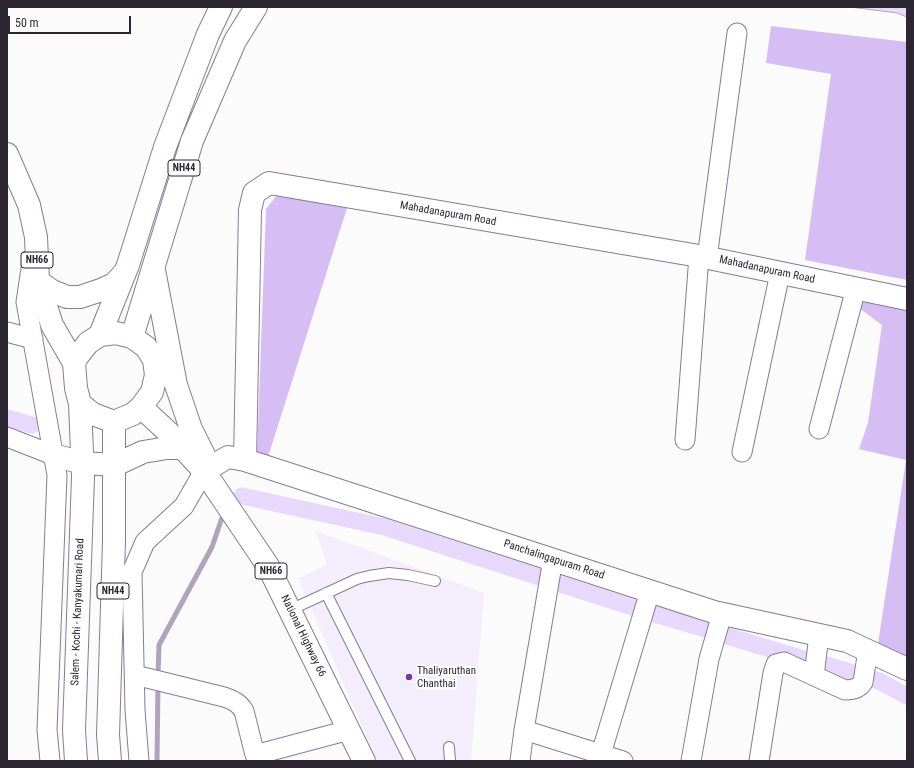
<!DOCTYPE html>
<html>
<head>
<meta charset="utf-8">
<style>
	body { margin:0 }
	#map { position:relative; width:914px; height:768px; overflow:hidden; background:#fbfbfb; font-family:"Roboto Condensed",sans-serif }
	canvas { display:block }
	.frame { position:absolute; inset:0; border:8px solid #2b2631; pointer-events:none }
	.scale { position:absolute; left:8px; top:16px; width:123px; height:18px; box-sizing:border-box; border:2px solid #2b2631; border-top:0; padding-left:5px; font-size:12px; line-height:14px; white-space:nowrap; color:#2b2631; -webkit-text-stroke:3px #fff; paint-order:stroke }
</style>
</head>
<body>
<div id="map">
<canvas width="914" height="768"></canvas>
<div class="frame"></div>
<div class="scale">50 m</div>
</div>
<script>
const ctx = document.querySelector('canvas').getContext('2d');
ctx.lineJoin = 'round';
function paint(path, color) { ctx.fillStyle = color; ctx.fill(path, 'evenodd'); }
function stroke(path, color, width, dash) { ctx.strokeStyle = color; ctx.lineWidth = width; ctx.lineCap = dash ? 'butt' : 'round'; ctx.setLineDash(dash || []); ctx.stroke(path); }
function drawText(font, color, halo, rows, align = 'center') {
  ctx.font = font + ' "Roboto Condensed",sans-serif'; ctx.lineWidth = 4; ctx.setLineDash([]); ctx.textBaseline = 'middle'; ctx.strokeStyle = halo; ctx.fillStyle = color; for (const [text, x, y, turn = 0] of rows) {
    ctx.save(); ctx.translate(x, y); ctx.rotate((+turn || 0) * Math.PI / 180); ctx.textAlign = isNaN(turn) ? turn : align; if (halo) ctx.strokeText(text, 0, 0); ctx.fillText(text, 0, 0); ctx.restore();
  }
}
paint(new Path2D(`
	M316,531l168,62 -13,168h-94l-79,-183 29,-13z`), '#f3edfc');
paint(new Path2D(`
	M771,26l136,16v238l-102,-20 26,-186 -65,-11z
	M277,195l70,13 -80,252 -10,-5 9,-246z
	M863,298l44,11v356l-30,-15 29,-190 -47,-11 9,-26 14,-98 -23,-17z`), '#d6bdf3');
const water = new Path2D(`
	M850,7h57v10l-10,-4z`);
paint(water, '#e8d8fb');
stroke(water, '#afa3be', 1);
stroke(new Path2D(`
	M158,676l1,-31 53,-98 12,-35
	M157,761l1,-77`), '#afa3be', 5);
stroke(new Path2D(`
	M7,418l25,7
	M242,496l142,31 155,50
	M557,583l78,25
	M651,613l55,16
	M724,635l86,26
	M823,664l33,10
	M868,678l11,3 28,15`), '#e8d8fb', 17);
const service = new Path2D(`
	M326,593l84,168
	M290,610l67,-31 12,-3 20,-3 19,2 27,6
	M449,747l1,14`);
const minor = new Path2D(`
	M707,258l30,-225
	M32,262l-6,40 31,173 -10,255 3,31
	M7,332l26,7
	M819,429l37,-141
	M7,437l46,18
	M685,440l14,-184
	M742,452l38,-179
	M135,675l89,22c9,3 15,6 20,14l11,44 94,-25
	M814,676l5,-41
	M524,730l99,31
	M139,761l-4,-51 -3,-138 13,-30 39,-36 20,-35
	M520,761l4,-31 29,-171
	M600,761l1,-7 49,-163
	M691,761l18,-102 13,-45
	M759,761l14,-88 3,-9 8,-2 61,28c7,0 14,-1 18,-8l5,-32`);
const tertiary = new Path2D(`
	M245,460l5,-250 4,-17 15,-10 430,73 208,43
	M204,471l24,-14 17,3 469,152 133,29 60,28`);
const trunk = new Path2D(`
	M7,154l22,51 7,32 2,44 14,44 22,38
	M154,270l22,115 15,44 18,36
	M38,281l14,10 15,6h13l21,-7 13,-6 11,-12
	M100,335l28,-70 37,-118 43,-113 13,-27
	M132,337l60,-196 43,-100 21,-34
	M141,407l28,26 35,38 64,95 96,195
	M53,455l30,8 32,2 28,-13 24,-4h16
	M76,761l-2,-31 9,-253 -3,-73 -4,-16 -2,-25 3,-6 11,-14 12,-8 16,-2 16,4 14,10 8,13 2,15 -4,17 -11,15 -8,7 -19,8 -21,-8 -13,-10
	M110,761l-2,-26 6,-194v-119`);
stroke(service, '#877b96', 12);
stroke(minor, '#877b96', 21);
stroke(tertiary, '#877b96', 24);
stroke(trunk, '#877b96', 24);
stroke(service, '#fff', 10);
stroke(minor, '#fff', 19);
stroke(tertiary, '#fff', 22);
stroke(trunk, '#fff', 22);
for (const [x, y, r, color] of [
	[409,677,4,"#7534a9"]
]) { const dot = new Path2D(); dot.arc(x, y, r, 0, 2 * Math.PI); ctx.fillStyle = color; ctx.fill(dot); stroke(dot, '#fff', 1.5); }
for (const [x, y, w] of [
	[184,168,32],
	[37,260,32],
	[271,571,32],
	[113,591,32]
]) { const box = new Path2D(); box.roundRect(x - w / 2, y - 8, w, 16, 3); ctx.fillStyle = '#fff'; ctx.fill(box); stroke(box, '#2b2631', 1); }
drawText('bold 10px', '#2b2631', null, [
	["NH44",184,168],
	["NH66",37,260],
	["NH66",271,571],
	["NH44",113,591]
]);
drawText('11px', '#2b2631', '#fff', [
	["Mahadanapuram Road",448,214,10],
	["Mahadanapuram Road",767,270,12],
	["Panchalingapuram Road",554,560,18],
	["Salem - Kochi - Kanyakumari Road",78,612,-88],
	["National Highway 66",303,636,64]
]);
drawText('11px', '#2b2631', '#fff', [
	["Thaliyaruthan",417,671],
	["Chanthai",417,684]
], 'left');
</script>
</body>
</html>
